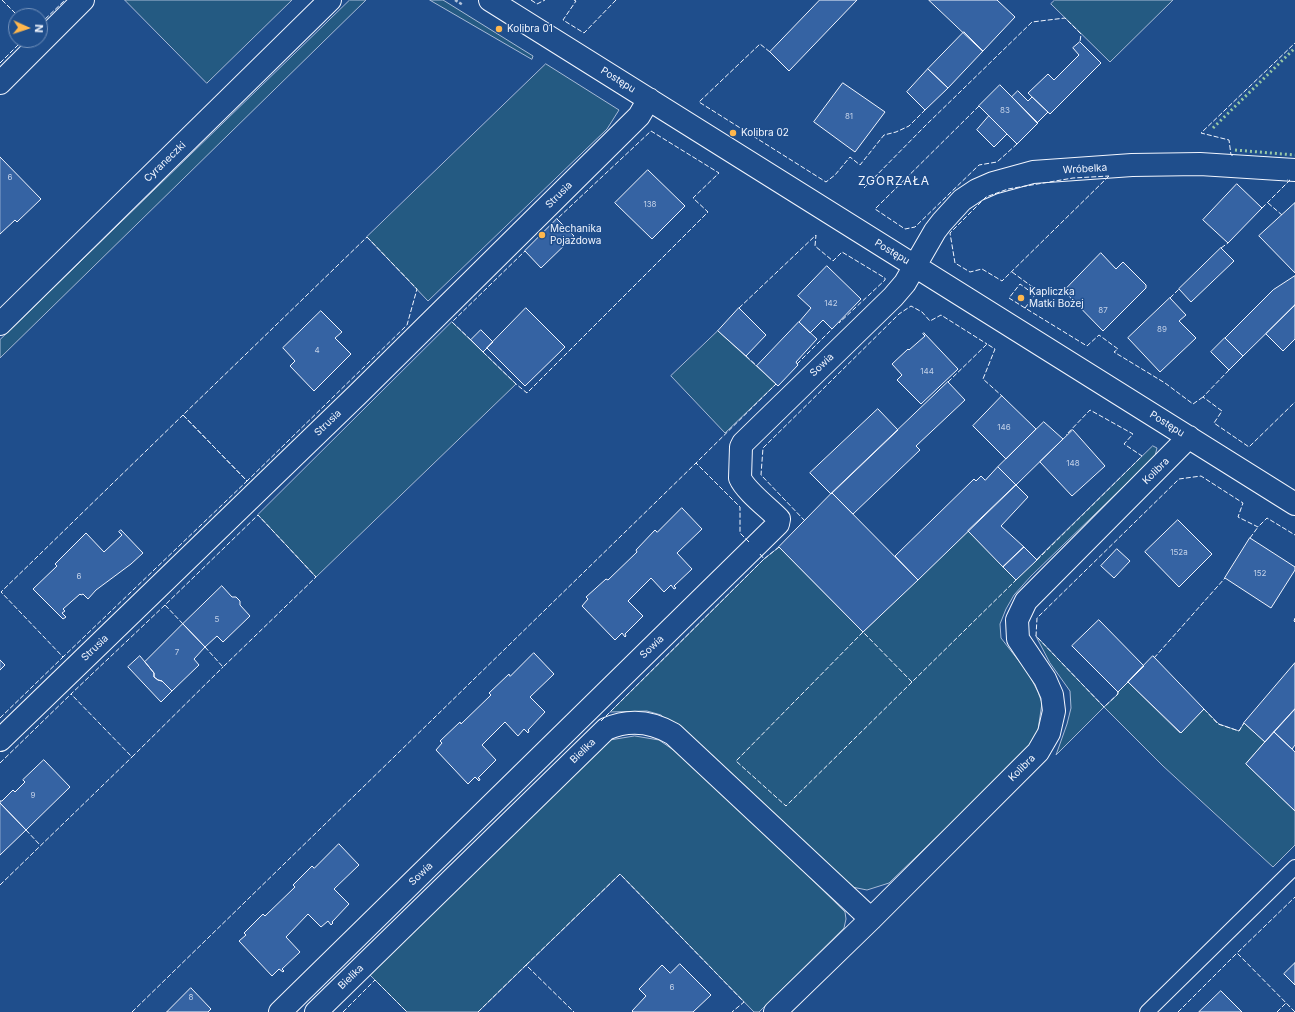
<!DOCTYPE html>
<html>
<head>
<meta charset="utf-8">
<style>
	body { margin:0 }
	#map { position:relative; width:1295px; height:1012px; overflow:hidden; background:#1f4e8c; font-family:Inter,sans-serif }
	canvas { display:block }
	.north { position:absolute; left:8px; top:8px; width:40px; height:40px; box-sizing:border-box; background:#1f4e8c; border:1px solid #7391ba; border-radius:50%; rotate:93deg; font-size:11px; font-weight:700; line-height:16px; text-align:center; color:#f2f6ff }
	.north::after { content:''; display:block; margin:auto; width:14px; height:18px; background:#ffb74d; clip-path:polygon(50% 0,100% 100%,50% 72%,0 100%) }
</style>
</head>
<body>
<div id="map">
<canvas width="1295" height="1012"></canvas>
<div class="north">N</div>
</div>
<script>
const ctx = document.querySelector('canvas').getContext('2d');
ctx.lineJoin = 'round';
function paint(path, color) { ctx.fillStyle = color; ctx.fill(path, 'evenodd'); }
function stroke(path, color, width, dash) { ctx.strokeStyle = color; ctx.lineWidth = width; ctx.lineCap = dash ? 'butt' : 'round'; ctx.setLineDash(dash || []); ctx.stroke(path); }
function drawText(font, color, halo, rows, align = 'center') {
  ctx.font = font + ' Inter,sans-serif'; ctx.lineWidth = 3; ctx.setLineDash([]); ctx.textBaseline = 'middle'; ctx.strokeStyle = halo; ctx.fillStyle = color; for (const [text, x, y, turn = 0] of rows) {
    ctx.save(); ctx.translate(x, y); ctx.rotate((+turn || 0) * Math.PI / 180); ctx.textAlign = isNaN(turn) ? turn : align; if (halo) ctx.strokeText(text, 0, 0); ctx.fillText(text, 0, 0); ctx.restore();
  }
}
const green = new Path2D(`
	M125,0h167l-85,83z
	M350,0h16l-366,358v-18z
	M430,0h13l90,56 -1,3z
	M1055,0h118l-63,62 -59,-58z
	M546,64l73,46 -12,19 -179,172 -61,-64z
	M452,322l64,62 -200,193 -58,-62z
	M718,331l58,53 -51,49 -54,-57z
	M1153,446l4,2 -2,8 -124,120 -17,19 -8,14 -6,15 1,14 28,36 9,18 4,11 -4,27 -8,17 -141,136 -22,7 -15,-3 -191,-172 -14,-4 -37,1 154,-153 15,-12 84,85 105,-101 48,48z
	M1036,636l68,71 13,-12 1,-3 10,-10 52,51 24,-24 15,15 20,7 5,-8 21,19 -19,22 49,47v34l-22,22 -110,-101 -59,-59 -48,48 11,-31 4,-16 -1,-17 -20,-28z
	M635,736l24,4 39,27 147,145 1,7 -2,9 -85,84h-5l-134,-138 -142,138h-71l-39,-39 211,-208 32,-25z`);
paint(green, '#245a82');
stroke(green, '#a8bbd7', 1);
const building = new Path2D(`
	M820,0h37l-68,71 -19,-19z
	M929,0h68l18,17 -32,34z
	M964,32l19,19 -35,37 -20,-19z
	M1080,42l21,21 -51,51 -22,-21 20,-19 6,6 25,-25 -6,-7z
	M928,69l20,19 -23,22 -18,-18z
	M843,83l42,29 -30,40 -41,-30z
	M1000,85l38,38 -21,21 -38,-38z
	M1018,91l10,10 4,-4 16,15 -11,11 -25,-26z
	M989,116l18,18 -13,13 -17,-17z
	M0,157l41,42 -24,23 -2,-2 -15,14z
	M648,170l37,36 -33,33 -37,-36z
	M1237,184l25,24 -34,35 -25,-23z
	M1295,203v70l-36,-37z
	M557,219l17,17 -33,32 -16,-17z
	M1221,248l13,13 -43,41 -12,-13z
	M1101,253l15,16 7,-7 23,23v3l-43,43 -39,-40z
	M827,266l34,33 -29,30 -9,-9 -13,13 -11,-11 12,-14 -13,-12z
	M1295,276v29l-52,51 -18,-18 48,-48z
	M1170,298l16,17 -7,6 17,17 -36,34 -32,-34z
	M1295,305v34l-12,12 -17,-17z
	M526,308l39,39 -40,39 -38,-38z
	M739,308l27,27 -20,21 -28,-25z
	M321,311l21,21 -7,6 16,16 -37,37 -24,-25 5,-5 -12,-13z
	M799,322l18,17 -21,23 2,3 -20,21 -21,-20z
	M481,330l12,12 -10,10 -12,-12z
	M924,333l34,36 -37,35 -24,-24 5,-5 -10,-11 16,-15 1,1 16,-14 -2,-2z
	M1225,338l18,18 -14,14 -18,-18z
	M948,382l17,18 -49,46 4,4 -67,64 -21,-21z
	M1002,396l34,33 -30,30 -33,-33z
	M878,409l20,21 -67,64 -21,-21z
	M1044,422l19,17 -47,46 -18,-18z
	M1073,430l32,36 -33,30 -32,-34z
	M998,467l18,18 -98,95 -23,-24 79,-77 2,2 5,-5 4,4z
	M1016,485l12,12 -27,29 23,21 -21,20 -35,-36z
	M832,493l86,87 -55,52 -84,-85z
	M682,508l20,21 -25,24 15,16 -18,17 2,2 -2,1 -3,-4 -7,7 -13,-14 -23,23 15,15 -18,18 1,2 -1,1 -3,-4 -7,7 -33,-34 6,-7 -2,-2 20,-18 2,1 29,-28 -1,-2 19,-20 2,2z
	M1178,520l34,34 -33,33 -34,-35z
	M121,530l22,23 -12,11 -35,26 -8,9 -5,-5 -2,1 -1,-1 -17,15 2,2 -3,2 4,4 -3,2 -30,-30 24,-23 -2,-2 31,-31 18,19 18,-17 -3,-3z
	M1250,538l45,29v3l-24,38 -46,-30z
	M1024,547l13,13 -21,20 -13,-13z
	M1117,549l13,12 -16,17 -13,-12z
	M222,586l10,11h4l4,4v4l10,11 -27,26 -6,-6 -12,11 -22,-23z
	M1099,620l45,46 -26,26 -46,-46z
	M183,624l22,23 -11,12 5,6 -27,26 -10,-10 -4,-1 -4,-3v-4l-9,-11z
	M534,653l20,21 -24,23 15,15 -17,18 1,1 -1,2 -4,-4 -6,7 -13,-14 -23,23 14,15 -18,18 2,1 -1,2 -4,-4 -7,7 -32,-34 6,-7 -2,-2 20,-19 1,2 30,-29 -2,-2 20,-19 1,2z
	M140,656l14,17v4l4,3 4,1 10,10 -11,11 -33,-35z
	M1153,656l51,53 -23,24 -53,-51z
	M0,660l5,5 -5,5z
	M1295,663v46l-30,33 -21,-19z
	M1295,709v36l-3,4 -18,-17z
	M1274,732l21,20v59l-49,-47z
	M44,760l26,27 -44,43 -26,-27v-2h2l11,-11 2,2 10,-10 -2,-2z
	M0,803l26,27 -26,25z
	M339,844l20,21 -25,24 15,15 -17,18 1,1 -2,2 -3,-4 -7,6 -13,-13 -22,23 14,15 -18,17 2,2 -1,1 -4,-3 -7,7 -33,-35 7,-6 -2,-2 19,-19 2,2 30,-29 -2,-2 19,-19 2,2z
	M1295,963v22l-11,-11z
	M680,964l31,31 -18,17h-60l-1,-1 14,-15 -7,-7 1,-1 22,-23 8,8z
	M191,988l20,21 -3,3h-41z
	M1221,991l21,21h-43z`);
paint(building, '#3563a3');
stroke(building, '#f2f6ff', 1);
const service = new Path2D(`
	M1147,1012l148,-145`);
const minor = new Path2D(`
	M490,0l805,504
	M0,83l83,-83
	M0,324l330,-324
	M0,740l358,-346 281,-278 10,-17
	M280,1012l498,-488 1,-5 -2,-2c-10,-10 -32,-27 -37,-39l1,-31 2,-4 150,-146 12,-14 30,-52 7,-9 20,-22 15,-10 16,-7 40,-11 99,-7 68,-1 95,6
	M316,1012l290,-283c23,-10 45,-8 67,5l198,185
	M775,1012l96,-93 167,-167 11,-19 5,-22 -2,-16 -7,-16 -27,-40 -1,-19 9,-19 163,-164`);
stroke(service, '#f2f6ff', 16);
stroke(minor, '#f2f6ff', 24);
stroke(new Path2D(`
	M455,0l8,5`), '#b3c4dc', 2.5, [3, 2]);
stroke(service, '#1f4e8c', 14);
stroke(minor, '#1f4e8c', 22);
stroke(new Path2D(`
	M1213,128l82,-80
	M1235,150l60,5`), '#97c8a6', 3, [2, 3]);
stroke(new Path2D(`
	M2,0l16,16
	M531,0l6,4 8,-4
	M574,0l2,1 -13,19 21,13 32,-33
	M40,24l25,-24
	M770,52l-10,-8 -61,58 127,80 9,-7 15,-18 10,8 24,-30 12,-3 13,-6 16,-16
	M0,63l23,-23
	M979,106l-104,103 30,20 10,-2 64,-62 18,-3 20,-18
	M1233,155h-2l-2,-15 -28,-7 94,-90
	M1109,176l-107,105 -20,-12 -12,3 -15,-9 -5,-30 36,-36 22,-8 65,-11z
	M864,188l62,-63 106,-103 33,-4 16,16 -1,8
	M1268,203l14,12
	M1262,208l28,-28h-3
	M367,237l50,52 -10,36 -160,156 -64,-66z
	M1221,248l7,-5
	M1012,272l26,19 -13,17 62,38 12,-11 19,14 -4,3 51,31 28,21 10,-7
	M1170,298l9,-9
	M739,308l77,-73 -1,11 18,15 9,-9 43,26v2l-46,43
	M1025,308l-16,-10 11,-14 15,11
	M471,340l-19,-18 73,-71
	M483,352l33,32 11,9 181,-181 -15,-14 26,-25 -68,-42 -94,88
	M746,356l11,10
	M797,364l37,-37
	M1229,370l-26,27 19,14 -8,12 35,24 46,-45
	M948,382l39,-38 8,5 -12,30 19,17
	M183,415l64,66 -184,176 -62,-65z
	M805,521l-44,-46 2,-27 136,-134 12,-8 11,6 8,9 11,-6 46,29
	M1250,538l8,-11
	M749,542l-9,-9v-26l-44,-44 80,-79
	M760,554l4,5 15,-12
	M1037,560l105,-104 -18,-12 9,-10 -43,-24 -24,25
	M165,605l-94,89 61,63 91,-90
	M1295,618l-1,3 1,1
	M183,624l-18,-19 93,-90 58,62 -93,90 -18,-20
	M1154,658l71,-80
	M912,682l-126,124 -50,-45 127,-129 49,50 104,-102
	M1118,692v2l-14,13 -68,-71 1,-18 142,-139 22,-3 42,27 -5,14 20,10 9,-9 28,17
	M1204,709l14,15 21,7 5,-8
	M0,718l63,-61
	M601,721l163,-162
	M0,763l71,-69
	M26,830l14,15
	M0,885l132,-128
	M526,965l94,-91 124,128 -12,10
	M132,1012l564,-549
	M343,1012l32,-32 32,32
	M478,1012l48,-47 48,47
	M1178,1012l59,-59
	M1277,1012l9,-9
	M1295,1012l-58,-59 58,-56`), '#f2f6ff', 1, [5, 2]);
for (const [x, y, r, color] of [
	[499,29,4,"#ffb74d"],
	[733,133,4,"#ffb74d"],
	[542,235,4,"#ffb74d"],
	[1021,298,4,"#ffb74d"]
]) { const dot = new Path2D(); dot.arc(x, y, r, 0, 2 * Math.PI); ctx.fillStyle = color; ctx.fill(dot); stroke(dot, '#1f4e8c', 1.5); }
drawText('8px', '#c3d1e8', null, [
	["83",1005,111],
	["81",849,117],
	["6",10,178],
	["138",650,205],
	["142",831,304],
	["87",1103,311],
	["89",1162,330],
	["4",317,351],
	["144",927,372],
	["146",1004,428],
	["148",1073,464],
	["152a",1179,553],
	["152",1260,574],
	["6",79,577],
	["5",217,620],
	["7",177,653],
	["9",33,796],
	["6",672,988],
	["8",191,998]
]);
drawText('10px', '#f2f6ff', '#1f4e8c', [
	["Kolibra 01",507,29],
	["Kolibra 02",741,133],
	["Mechanika",550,229],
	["Pojazdowa",550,241],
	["Kapliczka",1029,292],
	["Matki Bożej",1029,304]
], 'left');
drawText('10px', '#f2f6ff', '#1f4e8c', [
	["Postępu",618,80,32],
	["Cyraneczki",165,162,-44],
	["Wróbelka",1085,169,-3],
	["Strusia",559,195,-45],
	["Postępu",892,252,31],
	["Sowia",822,365,-44],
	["Strusia",328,423,-44],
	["Postępu",1167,424,32],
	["Kolibra",1156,471,-45],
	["Sowia",652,647,-44],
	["Strusia",95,648,-44],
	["Bielika",583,751,-44],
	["Kolibra",1022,768,-45],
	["Sowia",421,874,-44],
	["Bielika",351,977,-44]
]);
ctx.letterSpacing = '1px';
drawText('12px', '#f2f6ff', '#1f4e8c', [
	["ZGORZAŁA",894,181]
]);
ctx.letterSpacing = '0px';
</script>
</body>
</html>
